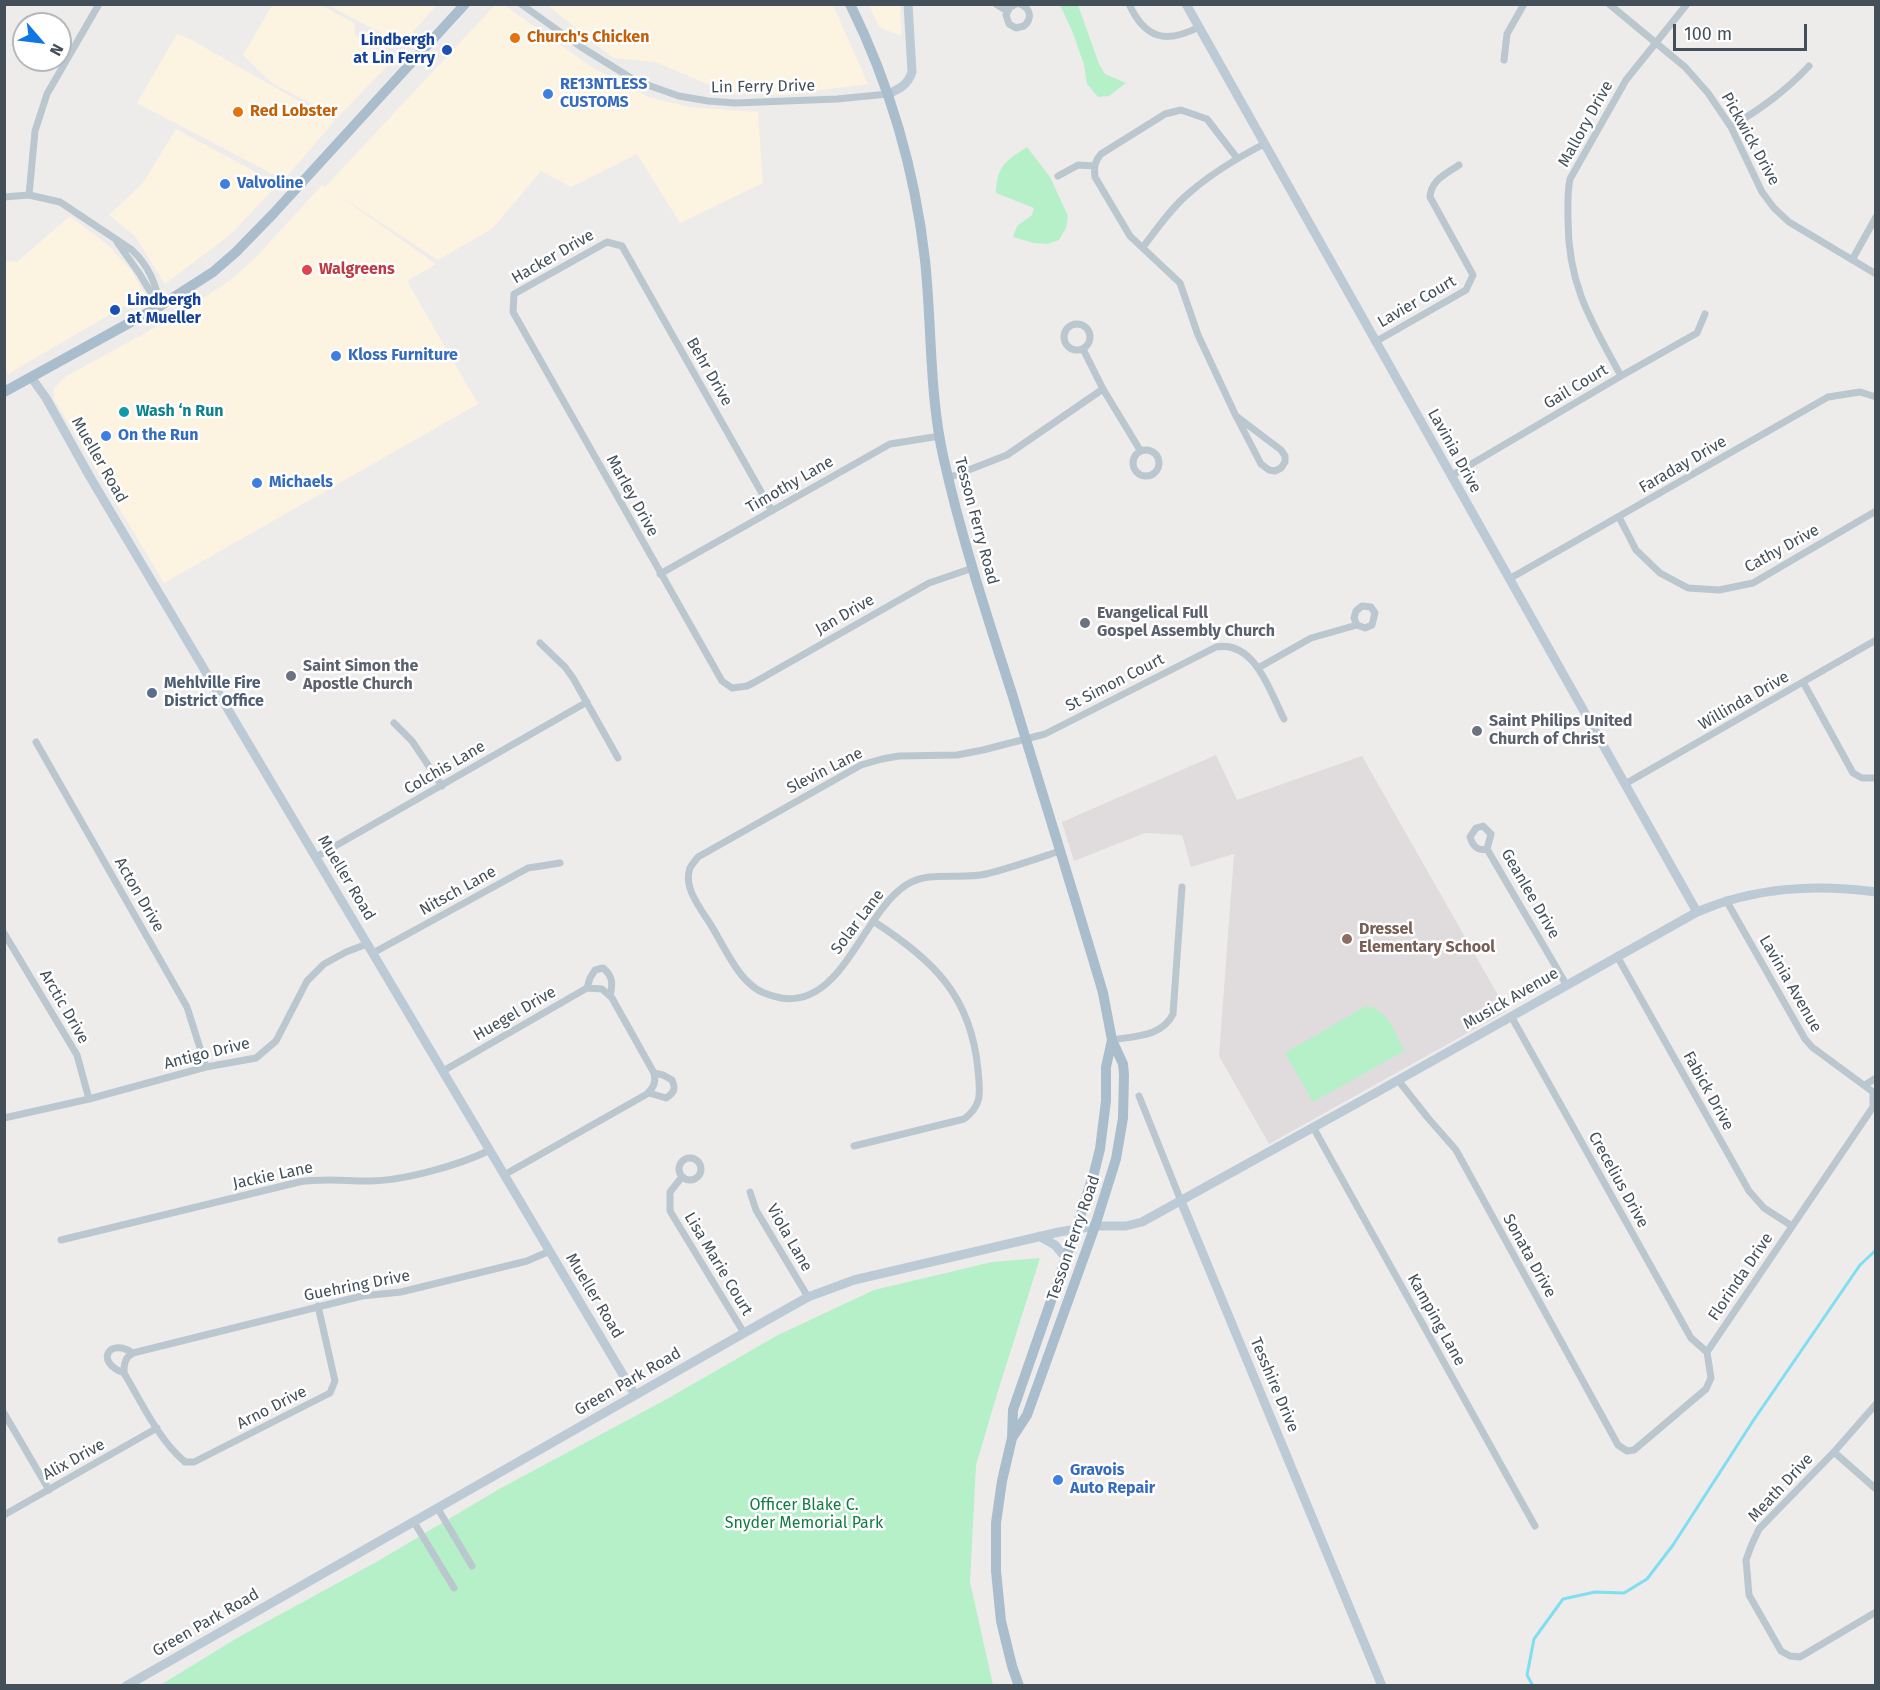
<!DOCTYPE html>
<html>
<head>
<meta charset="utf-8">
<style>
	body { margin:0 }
	#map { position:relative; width:1880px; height:1690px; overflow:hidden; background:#eeebeb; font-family:"Fira Sans",sans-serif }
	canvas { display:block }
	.frame { position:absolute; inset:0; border:6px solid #43505a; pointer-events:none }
	.north { position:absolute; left:12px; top:12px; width:60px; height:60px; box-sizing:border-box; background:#fff; border:2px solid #b4b9bd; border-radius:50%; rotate:118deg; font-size:16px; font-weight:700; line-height:24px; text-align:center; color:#43505a }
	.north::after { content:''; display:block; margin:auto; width:21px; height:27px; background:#0f76e5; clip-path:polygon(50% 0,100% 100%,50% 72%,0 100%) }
	.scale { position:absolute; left:1673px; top:24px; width:134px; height:27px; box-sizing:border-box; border:3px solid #43505a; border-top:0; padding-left:8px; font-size:18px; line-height:21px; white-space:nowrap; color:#43505a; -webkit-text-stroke:4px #fff; paint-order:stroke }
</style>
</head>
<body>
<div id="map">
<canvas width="1880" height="1690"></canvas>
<div class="frame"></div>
<div class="north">N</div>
<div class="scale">100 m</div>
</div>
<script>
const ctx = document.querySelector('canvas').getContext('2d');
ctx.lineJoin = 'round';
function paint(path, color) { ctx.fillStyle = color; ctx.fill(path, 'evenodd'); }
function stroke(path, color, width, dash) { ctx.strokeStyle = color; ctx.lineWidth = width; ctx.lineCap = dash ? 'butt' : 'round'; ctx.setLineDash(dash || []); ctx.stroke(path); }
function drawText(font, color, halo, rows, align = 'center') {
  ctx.font = font + ' "Fira Sans",sans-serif'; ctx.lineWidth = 5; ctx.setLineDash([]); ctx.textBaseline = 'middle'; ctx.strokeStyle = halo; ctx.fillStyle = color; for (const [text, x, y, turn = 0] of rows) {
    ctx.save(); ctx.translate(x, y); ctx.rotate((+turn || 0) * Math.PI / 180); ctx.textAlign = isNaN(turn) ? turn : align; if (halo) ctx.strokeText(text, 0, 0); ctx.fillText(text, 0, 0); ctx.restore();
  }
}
paint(new Path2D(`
	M273,4l48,1 33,18 1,11 34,30 -52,54 -65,-35 -29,-28z
	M328,5h109l-35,39z
	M495,5h9l89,63 56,29 40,10 69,5 5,71 -83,40 -43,-69 -66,33 -30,-16 -49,58 -54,31 -104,-68 102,72 -29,17 71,123 -314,179 -110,-184v-11l11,-11 113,-62 48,-32 14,-11 19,-18 63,-69 3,2z
	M547,5h286l35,79 -85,11 -54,-2 -74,-31 -42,-4z
	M869,5h31l1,31 -22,-9z
	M177,34l13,5 144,82 -50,59 -147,-77z
	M176,129l102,55 -48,51 -65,49 -30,-48 -26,-21 34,-32z
	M70,216l39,30 22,24 14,24 -137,80 -4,-5 1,-108 12,1z`), '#fcf3e1');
paint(new Path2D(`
	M1216,755l21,45 125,-44 145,255 -238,133 -50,-88 15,-202 -43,13 -9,-32 -37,-2 -71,28 -12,-39z`), '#e0dcdd');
paint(new Path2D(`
	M1060,5h18l21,59 6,10 21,9 -17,13 -11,1 -11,-13 -3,-19 -11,-32z
	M1027,147l23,30 18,39 -2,12 -7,12 -12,4 -13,-1 -21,-6 4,-11 15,-11 2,-7 -38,-15c1,-28 10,-32 31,-46z
	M1366,1006c22,3 30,27 38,45l-91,51 -28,-49z
	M1040,1258l-42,133 -22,74 -6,117 23,103 -834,1 78,-48 141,-77 123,-73 166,-89 111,-64 96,-45 118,-28z`), '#b5f0c9');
stroke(new Path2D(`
	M1533,1686l-6,-11 7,-36 29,-40 32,-7 29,1 23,-14 26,-34 80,-124 107,-156 16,-15`), '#7fdef0', 3);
stroke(new Path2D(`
	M521,4l60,43 55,34 43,15 29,5 27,2 102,-4 51,-5
	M996,4l11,7
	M1016,4l-6,3 -4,8 3,9 7,4 8,-2c9,-8 6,-18 -4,-22
	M1129,4c16,35 37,40 70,23
	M1609,4l76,63 23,26 23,34 31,65 12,16 15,14 87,52
	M1504,60l3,-26 17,-30
	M1731,127c29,-18 55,-36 78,-61
	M1058,176l20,-11 16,1
	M29,195l6,-64 12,-37 52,-90
	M4,197l25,-2 31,7 72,48c17,16 24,34 28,56
	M117,242l22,31 18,30
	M1143,247c14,-18 28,-39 46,-54 23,-20 48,-35 75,-49
	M1852,260l24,-43
	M1064 337a13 13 0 1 1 26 0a13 13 0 1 1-26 0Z
	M1375,342l91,-52 7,-15 -43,-78c1,-17 16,-23 29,-32
	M1083,349l20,40 37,61
	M1621,376c-30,-55 -53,-91 -53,-156 0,-14 -1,-27 2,-41l56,-99 61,-76
	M1236,416l45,34 4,6v6l-4,6 -6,3 -6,-1 -8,-6 -26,-50 -37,-79 -18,-52 -50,-47 -35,-59c-1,-9 -1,-15 6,-23l64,-40 16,-4 26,9 30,39
	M1133 463a13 13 0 1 1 26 0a13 13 0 1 1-26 0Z
	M1451,476l170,-100 76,-43 8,-19
	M948,478l59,-23 96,-66
	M772,511l-150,-265 -15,-4 -93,52 -1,18 209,369 10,7 15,-2 8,-4 174,-99 44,-15
	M1619,517l17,33 24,23 28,15 31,2 34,-7 123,-72
	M660,574l230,-130 50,-8
	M1509,579l319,-182 32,-5 16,5
	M540,643l25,24 8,11 45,80
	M1258,668l53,-30 46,-13 8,3 7,-3 3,-12 -4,-6 -9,-1 -6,5 -2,7 3,7
	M1803,682l50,91 9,5h14
	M394,723l18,18 30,45
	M36,742l151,265 19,60
	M1625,784l251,-144
	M1487,849l4,-15 -8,-8 -7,2 -6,9c3,10 8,14 17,12l79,135
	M1060,851c-24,8 -49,17 -74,23 -27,6 -56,-4 -80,11 -44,29 -64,123 -125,113 -13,-3 -23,-6 -32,-15 -15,-13 -29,-44 -40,-61 -9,-14 -26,-35 -19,-54 2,-4 6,-8 8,-11l163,-92 21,-6 17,-3 58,-1 26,-5 62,-16 171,-87c39,-7 54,45 68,72
	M316,857l271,-155
	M4,933l73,122 12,44
	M373,953l155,-85 32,-5
	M1617,956l132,235 15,17 28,18
	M587,988l3,-10 5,-8 8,-2c10,8 10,16 7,28
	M1511,1016l180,322 16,14
	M1112,1040c22,-4 50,-3 61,-26l9,-127
	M443,1071l144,-83 15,1 10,9 42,75c2,9 0,14 -7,21l-143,81
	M1398,1080l30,38 28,32 162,295 9,6 7,-1 72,-61 5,-11 -4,-26 166,-245v-15l-61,-45 -7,-8 -79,-139
	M1865,1085l11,-7
	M649,1093l17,5c8,-5 10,-9 6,-18l-9,-5 -9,-2
	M1139,1096l42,105
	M4,1118l85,-19 117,-32 50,-9 20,-17 31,-60 17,-17 22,-12 21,-8
	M1313,1127l222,399
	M854,1146l110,-27c19,-14 16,-27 14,-49 -7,-75 -45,-110 -105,-149
	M679 1169a11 11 0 1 1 22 0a11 11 0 1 1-22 0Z
	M682,1177l-12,15v19l74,122
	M750,1192l6,18 52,87
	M61,1240l238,-58c25,-4 45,-1 70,-1 34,0 91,-16 121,-31
	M318,1306l17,75 -5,12 -136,69h-9c-27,-23 -43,-59 -61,-89 0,-9 1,-16 9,-20l229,-57 39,-4 126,-31 23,-10
	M124,1373c-30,-11 -15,-36 9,-20
	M1876,1404l-42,48 -75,77 -7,15 -6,16 3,35 32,56 9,5 10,1 76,-45
	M4,1413l45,77
	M1834,1452l42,37
	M438,1509l34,57
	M4,1515l153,-87
	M414,1522l40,66`), '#bbc7cf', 7);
stroke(new Path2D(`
	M1186,4l511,908
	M888,94c11,-5 20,-9 24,-22l-4,-68
	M31,377l15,21 44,79 545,918
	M1181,1201l201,485
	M1039,1236l16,9 11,13
	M126,1686l618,-353 64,-36 46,-17 205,-48 36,-6h31l16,-4 228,-126 327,-184c58,-25 117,-28 179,-20`), '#bccad6', 9);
stroke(new Path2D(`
	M850,4c40,81 65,167 75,256 7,66 4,135 19,200 18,80 44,159 69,237 30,99 61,197 90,296l9,47 -6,27v34l-6,48 -6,24 -18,56 -63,181 -1,28 -10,43 -6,42v48l5,50 11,45 7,20
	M4,392l156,-86 53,-34 23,-20 37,-38 192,-210
	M1012,1438l15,-23 68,-189 21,-67 7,-41 1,-43 -1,-11 -11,-24`), '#a9bdcd', 10);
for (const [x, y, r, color] of [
	[515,38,6,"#e8710a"],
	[447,50,6,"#1a4fb4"],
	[548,94,6,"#3f7fe0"],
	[238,112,6,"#e8710a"],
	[225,184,6,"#3f7fe0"],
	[307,270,6,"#e0444e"],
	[115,310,6,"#1a4fb4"],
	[336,356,6,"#3f7fe0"],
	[124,412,6,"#0f9aa8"],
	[106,436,6,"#3f7fe0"],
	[257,483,6,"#3f7fe0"],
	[1085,623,6,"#6b7280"],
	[291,676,6,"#6b7280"],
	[152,693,6,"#5c6f8a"],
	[1477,731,6,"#6b7280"],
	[1347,939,6,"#8d6e63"],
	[1058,1480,6,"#3f7fe0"]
]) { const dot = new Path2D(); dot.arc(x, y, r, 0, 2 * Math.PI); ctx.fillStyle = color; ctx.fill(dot); stroke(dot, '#fff', 2); }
drawText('bold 16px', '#c56008', '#fff', [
	["Church's Chicken",527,38],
	["Red Lobster",250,112]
], 'left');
drawText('bold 16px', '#164399', '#fff', [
	["Lindbergh",435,41],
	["at Lin Ferry",435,59],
	["Lindbergh",127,301,"left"],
	["at Mueller",127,319,"left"]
], 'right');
drawText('bold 16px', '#366cbe', '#fff', [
	["RE13NTLESS",560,85],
	["CUSTOMS",560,103],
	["Valvoline",237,184],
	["Kloss Furniture",348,356],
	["On the Run",118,436],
	["Michaels",269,483],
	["Gravois",1070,1471],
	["Auto Repair",1070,1489]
], 'left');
drawText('16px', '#43505a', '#fff', [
	["Lin Ferry Drive",763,87,-1],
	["Mallory Drive",1586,124,-61],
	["Pickwick Drive",1750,139,61],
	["Hacker Drive",553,257,-30],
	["Lavier Court",1417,302,-30],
	["Behr Drive",709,372,60],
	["Gail Court",1576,387,-31],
	["Lavinia Drive",1454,451,61],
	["Mueller Road",99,460,60],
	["Faraday Drive",1683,465,-30],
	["Timothy Lane",790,485,-30],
	["Marley Drive",632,496,61],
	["Tesson Ferry Road",976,521,75],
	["Cathy Drive",1782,549,-29],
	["Jan Drive",845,615,-30],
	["St Simon Court",1115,683,-27],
	["Willinda Drive",1744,701,-30],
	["Colchis Lane",445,768,-30],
	["Slevin Lane",825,771,-27],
	["Mueller Road",346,878,59],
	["Nitsch Lane",458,891,-29],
	["Geanlee Drive",1530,894,60],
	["Acton Drive",139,895,60],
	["Solar Lane",858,922,-53],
	["Lavinia Avenue",1790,984,60],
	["Musick Avenue",1511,999,-30],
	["Arctic Drive",64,1007,60],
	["Huegel Drive",515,1014,-30],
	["Antigo Drive",207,1054,-14],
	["Fabick Drive",1708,1091,61],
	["Jackie Lane",273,1176,-12],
	["Crecelius Drive",1618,1180,61],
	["Viola Lane",789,1238,60],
	["Tesson Ferry Road",1074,1238,-71],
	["Sonata Drive",1529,1256,61],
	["Lisa Marie Court",718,1264,59],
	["Florinda Drive",1741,1277,-56],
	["Guehring Drive",357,1286,-11],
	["Mueller Road",594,1296,59],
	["Kamping Lane",1436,1320,61],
	["Green Park Road",628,1382,-30],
	["Tesshire Drive",1274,1385,67],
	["Arno Drive",272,1408,-27],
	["Alix Drive",74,1460,-29],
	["Meath Drive",1781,1488,-47],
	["Green Park Road",206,1623,-30]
]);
drawText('bold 16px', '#be3a42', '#fff', [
	["Walgreens",319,270]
], 'left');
drawText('bold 16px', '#0d838f', '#fff', [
	["Wash ‘n Run",136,412]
], 'left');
drawText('bold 16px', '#5b616d', '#fff', [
	["Evangelical Full",1097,614],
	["Gospel Assembly Church",1097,632],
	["Saint Simon the",303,667],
	["Apostle Church",303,685],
	["Saint Philips United",1489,722],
	["Church of Christ",1489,740]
], 'left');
drawText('bold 16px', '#4e5e75', '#fff', [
	["Mehlville Fire",164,684],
	["District Office",164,702]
], 'left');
drawText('bold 16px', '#785e54', '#fff', [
	["Dressel",1359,930],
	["Elementary School",1359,948]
], 'left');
drawText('16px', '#117d42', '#fff', [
	["Officer Blake C.",804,1506],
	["Snyder Memorial Park",804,1524]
]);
</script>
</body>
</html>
